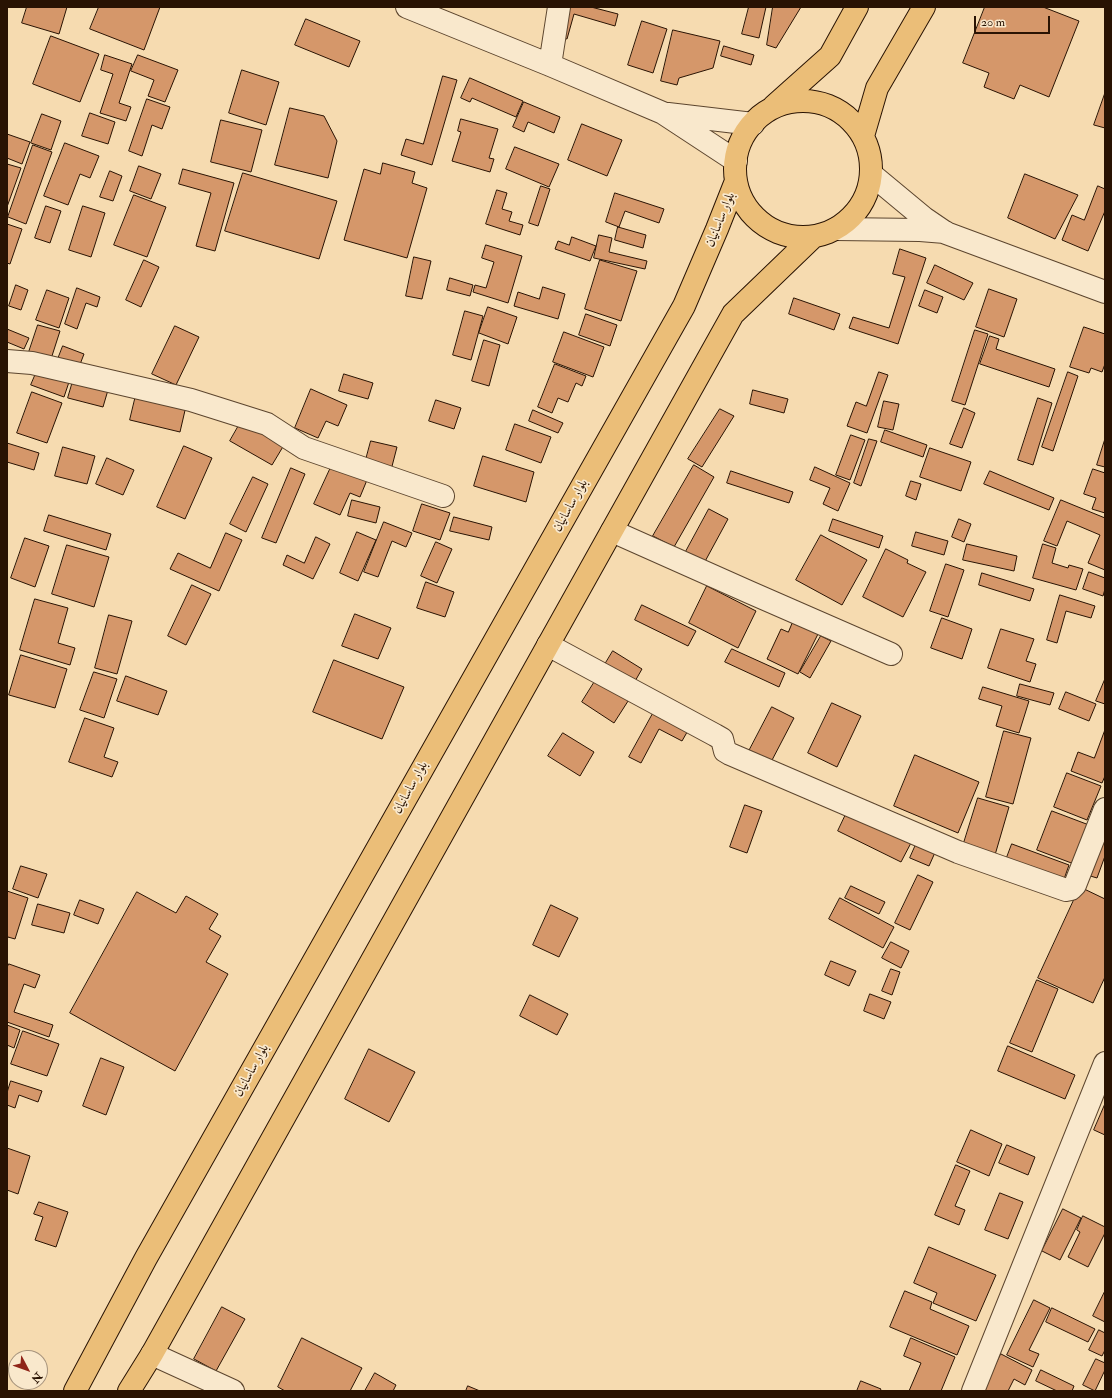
<!DOCTYPE html>
<html>
<head>
<meta charset="utf-8">
<style>
	body { margin:0 }
	#map { position:relative; width:1112px; height:1398px; overflow:hidden; background:#f6dbb0; font-family:"IM FELL Double Pica",serif }
	canvas { display:block }
	.frame { position:absolute; inset:0; border:8px solid #291303; pointer-events:none }
	.north { position:absolute; left:8px; top:1350px; width:40px; height:40px; box-sizing:border-box; background:#f9e8cc; border:1px solid #a6937c; border-radius:50%; rotate:131deg; font-size:11px; font-weight:700; line-height:16px; text-align:center; color:#291303 }
	.north::after { content:''; display:block; margin:auto; width:14px; height:18px; background:#8f2418; clip-path:polygon(50% 0,100% 100%,50% 72%,0 100%) }
	.scale { position:absolute; left:974px; top:16px; width:76px; height:18px; box-sizing:border-box; border:2px solid #291303; border-top:0; padding-left:5px; font-size:12px; line-height:14px; white-space:nowrap; color:#291303; -webkit-text-stroke:3px #f9e8cc; paint-order:stroke }
</style>
</head>
<body>
<div id="map">
<canvas width="1112" height="1398"></canvas>
<div class="frame"></div>
<div class="north">N</div>
<div class="scale">20 m</div>
</div>
<script>
const ctx = document.querySelector('canvas').getContext('2d');
ctx.lineJoin = 'round';
function paint(path, color) { ctx.fillStyle = color; ctx.fill(path, 'evenodd'); }
function stroke(path, color, width, dash) { ctx.strokeStyle = color; ctx.lineWidth = width; ctx.lineCap = dash ? 'butt' : 'round'; ctx.setLineDash(dash || []); ctx.stroke(path); }
function drawText(font, color, halo, rows, align = 'center') {
  ctx.font = font + ' "IM FELL Double Pica",Amiri,serif'; ctx.lineWidth = 3.5; ctx.setLineDash([]); ctx.textBaseline = 'middle'; ctx.strokeStyle = halo; ctx.fillStyle = color; for (const [text, x, y, turn = 0] of rows) {
    ctx.save(); ctx.translate(x, y); ctx.rotate((+turn || 0) * Math.PI / 180); ctx.textAlign = isNaN(turn) ? turn : align; if (halo) ctx.strokeText(text, 0, 0); ctx.fillText(text, 0, 0); ctx.restore();
  }
}
const building = new Path2D(`
	M27,7h40l-8,27 -37,-11z
	M99,7h61l-16,43 -54,-21z
	M564,7h27l27,7 -3,12 -41,-12 -7,25 -11,-3z
	M749,7h17l-7,31 -17,-4z
	M773,7h28l-25,41 -9,-3z
	M985,7h58l36,14 -30,76 -29,-12 -6,14 -30,-12 5,-14 -26,-10z
	M306,19l54,22 -11,26 -54,-22z
	M642,21l25,8 -14,44 -25,-8z
	M673,30l47,11 -7,27 -34,10 -2,7 -16,-4z
	M51,36l48,18 -19,48 -47,-18z
	M724,46l30,9 -3,10 -30,-9z
	M105,55l27,9 -13,39 12,4 -5,14 -26,-8 13,-39 -12,-4z
	M138,55l40,15 -13,32 -17,-6 6,-16 -23,-9z
	M242,70l37,12 -13,43 -37,-12z
	M443,76l14,4 -25,85 -31,-10 5,-16 17,5z
	M470,78l53,23 -7,16 -44,-19 -2,4 -9,-4z
	M1105,93v35l-11,-3z
	M147,99l23,8 -8,22 -10,-4 -10,31 -13,-5z
	M524,102l36,15 -6,16 -26,-11 -4,10 -11,-5z
	M290,108l34,8 13,25 -9,37 -53,-13z
	M90,113l25,9 -7,22 -26,-8z
	M42,114l19,7 -10,29 -20,-7z
	M461,119l37,10 -9,29 5,1 -4,13 -38,-11 9,-29 -3,-1z
	M221,120l41,10 -11,42 -40,-10z
	M582,124l40,16 -15,36 -39,-16z
	M7,134l23,8 -8,22 -15,-6z
	M65,143l34,13 -9,22 -10,-4 -12,31 -24,-9z
	M33,145l19,7 -26,72 -18,-7z
	M515,147l44,17 -10,23 -43,-18z
	M383,163l32,9 -3,11 15,5 -20,70 -63,-18 20,-71 16,5z
	M7,164l14,4 -14,39z
	M139,166l22,8 -10,25 -21,-8z
	M183,169l51,14 -19,68 -19,-5 15,-53 -32,-9z
	M110,171l12,5 -9,25 -13,-4z
	M243,173l94,28 -18,58 -94,-28z
	M1025,174l53,21 -23,44 -47,-21z
	M541,186l9,3 -12,37 -9,-3z
	M1098,186l7,3v22l-17,40 -26,-11 10,-25 12,5z
	M497,190l10,3 -5,16 10,3 -3,9 14,4 -3,10 -34,-11z
	M615,193l49,16 -5,14 -34,-12 -6,16 -13,-5z
	M134,195l32,12 -19,50 -33,-12z
	M46,206l15,5 -11,32 -15,-5z
	M83,206l22,7 -14,44 -22,-7z
	M7,224l15,5 -12,35 -3,-1z
	M618,227l28,8 -3,13 -28,-8z
	M599,235l13,3 -3,14 38,9 -2,8 -51,-11z
	M572,237l24,9 -6,15 -35,-12 3,-8 11,4z
	M486,245l36,11 -14,47 -35,-11 2,-7 11,3 8,-26 -12,-4z
	M900,249l26,9 -28,86 -49,-16 4,-11 36,11 16,-51 -12,-3z
	M414,257l17,4 -9,38 -16,-3z
	M144,260l15,7 -18,40 -15,-7z
	M600,260l37,11 -16,50 -36,-12z
	M935,265l38,18 -9,17 -37,-17z
	M450,278l23,7 -3,11 -23,-6z
	M16,285l12,5 -7,20 -12,-4z
	M543,287l22,7 -7,25 -44,-13 4,-14 21,7z
	M77,288l23,9 -3,10 -11,-4 -9,26 -12,-5z
	M989,289l28,10 -13,38 -28,-10z
	M47,290l22,8 -10,30 -23,-8z
	M925,290l18,7 -6,16 -18,-7z
	M794,298l46,16 -6,16 -45,-16z
	M488,307l29,10 -9,27 -29,-11z
	M465,311l18,5 -12,44 -18,-5z
	M586,314l31,11 -7,21 -31,-11z
	M38,325l22,6 -9,28 -22,-7z
	M175,326l24,11 -23,48 -24,-11z
	M1084,327l21,7v30l-3,8 -11,-4 -2,5 -19,-6z
	M7,329l22,9 -5,11 -17,-7z
	M975,330l13,4 -23,71 -13,-4z
	M564,332l40,15 -11,30 -40,-15z
	M990,336l9,3 -3,10 59,20 -6,18 -69,-23z
	M484,340l16,5 -11,41 -17,-5z
	M63,346l21,8 -5,13 -21,-8z
	M555,364l31,12 -4,10 -6,-3 -8,19 -10,-4 -6,15 -14,-6z
	M37,371l32,11 -5,15 -33,-12z
	M879,372l9,3 -21,58 -20,-7 9,-24 10,4z
	M1068,372l10,4 -25,75 -11,-4z
	M344,374l29,9 -5,16 -29,-8z
	M73,381l35,9 -5,17 -35,-9z
	M311,389l36,16 -9,21 -12,-5 -8,17 -23,-10z
	M753,390l35,9 -4,14 -34,-9z
	M32,392l30,11 -15,40 -30,-10z
	M136,395l50,11 -6,26 -50,-12z
	M1038,398l14,5 -19,62 -15,-5z
	M436,400l25,8 -7,21 -25,-8z
	M884,401l15,3 -6,26 -15,-3z
	M964,408l11,5 -13,35 -12,-4z
	M720,409l14,7 -32,51 -14,-8z
	M533,410l30,13 -5,10 -29,-12z
	M242,420l42,25 -12,20 -42,-24z
	M515,424l36,13 -10,26 -35,-13z
	M885,430l42,15 -4,12 -42,-15z
	M851,435l14,5 -15,40 -14,-5z
	M869,439l8,2 -16,45 -7,-3z
	M1105,439v28l-8,-2z
	M371,441l26,6 -7,27 -26,-7z
	M7,443l32,10 -5,17 -27,-8z
	M184,446l28,12 -27,61 -28,-12z
	M63,447l32,9 -8,28 -32,-8z
	M930,448l41,14 -10,29 -41,-14z
	M483,456l51,16 -8,30 -52,-16z
	M107,458l27,12 -11,25 -27,-11z
	M332,465l35,15 -7,17 -10,-4 -10,22 -26,-11z
	M694,465l20,12 -40,70 -21,-11z
	M815,467l35,16 -12,28 -15,-7 7,-16 -20,-8z
	M291,468l14,6 -29,69 -14,-5z
	M1093,469l12,4v40l-13,-4 4,-11 -12,-4z
	M731,471l62,21 -4,11 -62,-20z
	M990,471l64,27 -5,12 -65,-26z
	M253,477l15,7 -22,48 -16,-8z
	M911,481l10,3 -5,16 -10,-4z
	M352,500l28,7 -4,16 -28,-7z
	M1061,500l44,18v52l-17,-7 12,-28 -33,-14 -10,25 -13,-5z
	M422,504l28,9 -10,27 -27,-9z
	M709,509l19,10 -26,48 -19,-10z
	M49,515l62,19 -5,16 -62,-19z
	M454,517l38,10 -3,13 -39,-9z
	M833,519l50,17 -4,12 -50,-17z
	M959,519l12,5 -7,18 -12,-5z
	M384,522l28,11 -6,14 -14,-6 -14,36 -14,-5z
	M357,532l19,8 -18,41 -18,-8z
	M916,532l32,9 -4,14 -32,-9z
	M226,533l16,7 -23,51 -49,-22 8,-16 32,15z
	M821,535l46,25 -25,45 -46,-25z
	M316,537l14,7 -17,35 -30,-14 4,-10 17,8z
	M25,538l24,8 -14,41 -24,-9z
	M436,542l16,7 -15,34 -16,-7z
	M967,544l50,12 -3,15 -51,-11z
	M1043,544l13,4 -4,15 16,5 1,-3 14,4 -7,21 -43,-12z
	M67,545l42,12 -15,50 -42,-13z
	M886,549l22,11 -1,3 19,9 -23,45 -40,-20z
	M946,564l18,6 -16,47 -18,-6z
	M1089,572l16,6v11l-2,7 -20,-7z
	M982,573l52,16 -4,12 -51,-16z
	M426,582l28,10 -9,25 -28,-9z
	M192,585l19,9 -25,51 -18,-9z
	M707,586l49,25 -18,37 -49,-25z
	M1060,595l35,11 -4,12 -25,-7 -9,32 -10,-3z
	M35,599l33,9 -10,35 17,5 -5,17 -50,-15z
	M642,605l54,26 -8,15 -53,-26z
	M355,614l36,14 -13,31 -36,-13z
	M109,615l23,6 -15,53 -22,-6z
	M942,618l30,11 -10,30 -31,-11z
	M793,622l25,12 -20,40 -31,-15 14,-30 7,3z
	M1001,629l33,10 -8,22 10,3 -6,18 -42,-14z
	M821,636l10,5 -21,37 -10,-6z
	M732,649l53,24 -6,14 -54,-25z
	M613,651l29,18 -8,14 -30,-17z
	M21,655l46,14 -12,39 -46,-13z
	M334,660l70,27 -22,52 -69,-27z
	M94,672l23,7 -13,39 -24,-8z
	M126,676l41,15 -9,24 -41,-14z
	M597,678l33,20 -16,25 -32,-21z
	M1105,679v25l-9,-3z
	M1020,684l34,9 -4,12 -33,-9z
	M983,687l46,14 -10,32 -23,-7 6,-20 -23,-7z
	M1066,692l30,12 -7,17 -30,-12z
	M832,703l29,13 -24,51 -29,-14z
	M772,707l22,11 -24,46 -22,-11z
	M656,708l34,19 -8,14 -23,-12 -18,34 -12,-6z
	M85,718l29,10 -10,29 14,5 -6,15 -43,-15z
	M1105,730v46l-3,7 -31,-12 7,-19 16,6z
	M1004,731l27,7 -18,66 -27,-7z
	M563,733l31,19 -14,24 -32,-20z
	M915,755l64,27 -21,51 -64,-27z
	M1067,773l34,13 -14,34 -33,-13z
	M978,798l31,9 -14,48 -32,-9z
	M745,805l17,6 -15,42 -17,-6z
	M848,810l64,31 -11,21 -63,-31z
	M1052,811l37,14 -15,39 -37,-14z
	M1105,830v26l-8,22 -10,-3z
	M918,840l19,8 -8,18 -19,-8z
	M1012,844l57,21 -6,17 -57,-22z
	M21,866l26,8 -9,24 -25,-9z
	M918,875l15,7 -23,48 -15,-7z
	M851,886l34,16 -6,12 -34,-16z
	M1080,887l25,12v78l-12,26 -55,-25z
	M7,891l21,7 -13,41 -7,-2 -1,3z
	M137,892l39,21 10,-17 32,18 -9,15 12,7 -15,26 22,12 -53,97 -105,-58z
	M840,898l54,29 -11,21 -54,-29z
	M80,900l24,9 -6,15 -24,-9z
	M38,904l32,9 -6,20 -32,-8z
	M551,905l27,13 -19,39 -26,-12z
	M891,942l18,9 -8,17 -19,-10z
	M831,961l25,10 -7,15 -24,-11z
	M9,964l31,11 -5,13 -11,-4 -10,28 39,13 -4,12 -42,-15v-54z
	M891,969l9,3 -8,23 -10,-4z
	M1037,980l21,9 -26,63 -22,-9z
	M870,994l21,8 -7,17 -20,-8z
	M530,995l38,19 -11,21 -37,-19z
	M7,1025l13,5 -6,18 -7,-3z
	M23,1031l36,13 -12,32 -36,-12z
	M1008,1046l67,29 -10,24 -67,-28z
	M369,1049l46,23 -26,50 -44,-23z
	M101,1058l23,9 -18,48 -23,-9z
	M11,1081l31,10 -4,11 -19,-7 -4,13 -8,-3v-12z
	M1105,1104v31l-11,-5z
	M971,1130l31,14 -13,32 -32,-14z
	M1007,1145l28,12 -7,18 -29,-12z
	M7,1148l23,8 -12,38 -11,-4z
	M956,1165l14,6 -15,35 10,4 -6,15 -24,-10z
	M1000,1193l23,9 -15,37 -23,-9z
	M39,1202l29,10 -12,35 -21,-7 8,-23 -9,-3z
	M1063,1209l18,9 -21,42 -18,-9z
	M1083,1216l22,11v6l-17,34 -20,-10 12,-25 -3,-2z
	M929,1247l67,28 -20,46 -43,-18 4,-10 -23,-10z
	M905,1291l27,11 -2,7 39,17 -12,29 -67,-28z
	M1105,1291v31l-12,-6z
	M1034,1300l16,8 -21,42 10,4 -6,13 -26,-12z
	M222,1307l23,12 -29,52 -22,-12z
	M1052,1308l43,21 -7,13 -42,-20z
	M1099,1330l6,3v17l-3,6 -13,-6z
	M302,1338l60,30 -12,23h-65l-7,-4z
	M911,1338l44,19 -14,34h-32l12,-28 -17,-7z
	M1001,1354l31,16 -7,15 -11,-6 -6,12h-25z
	M1096,1359l9,4v7l-10,21 -12,-6z
	M1041,1370l33,16 -2,5h-15l-21,-10z
	M375,1373l21,12 -3,6h-28z
	M861,1381l20,8 -1,2h-23z
	M468,1386l12,5h-14z`);
paint(building, '#d5976a');
stroke(building, '#291303', 1);
const minor = new Path2D(`
	M407,7l143,58 113,48 73,48
	M550,65l9,-58
	M668,114l85,10
	M871,174l53,44 22,15 159,59
	M836,229l84,1 25,2
	M7,361l25,2 159,37 76,24 37,24 139,48
	M612,531l137,61 142,62
	M548,645l167,90 7,4 3,12 5,3 228,98 108,38 5,-1 4,-4 30,-76
	M152,1354l81,37
	M973,1391l132,-328`);
const highway = new Path2D(`
	M735 169a68 68 0 1 1 136 0a68 68 0 1 1-136 0Z
	M774,106l56,-50 27,-49
	M863,136l14,-48 47,-81
	M75,1391l71,-133 538,-952 33,-77 19,-48
	M129,1391l23,-37 581,-1040 80,-77`);
stroke(minor, '#5c452e', 24);
stroke(highway, '#291303', 24);
stroke(minor, '#f9e8cc', 22);
stroke(highway, '#ebbe78', 22);
drawText('13px', '#291303', '#f9e8cc', [
	["بلوار ساسانیان",721,220,-68],
	["بلوار ساسانیان",571,506,-61],
	["بلوار ساسانیان",411,788,-61],
	["بلوار ساسانیان",252,1071,-61]
]);
</script>
</body>
</html>
